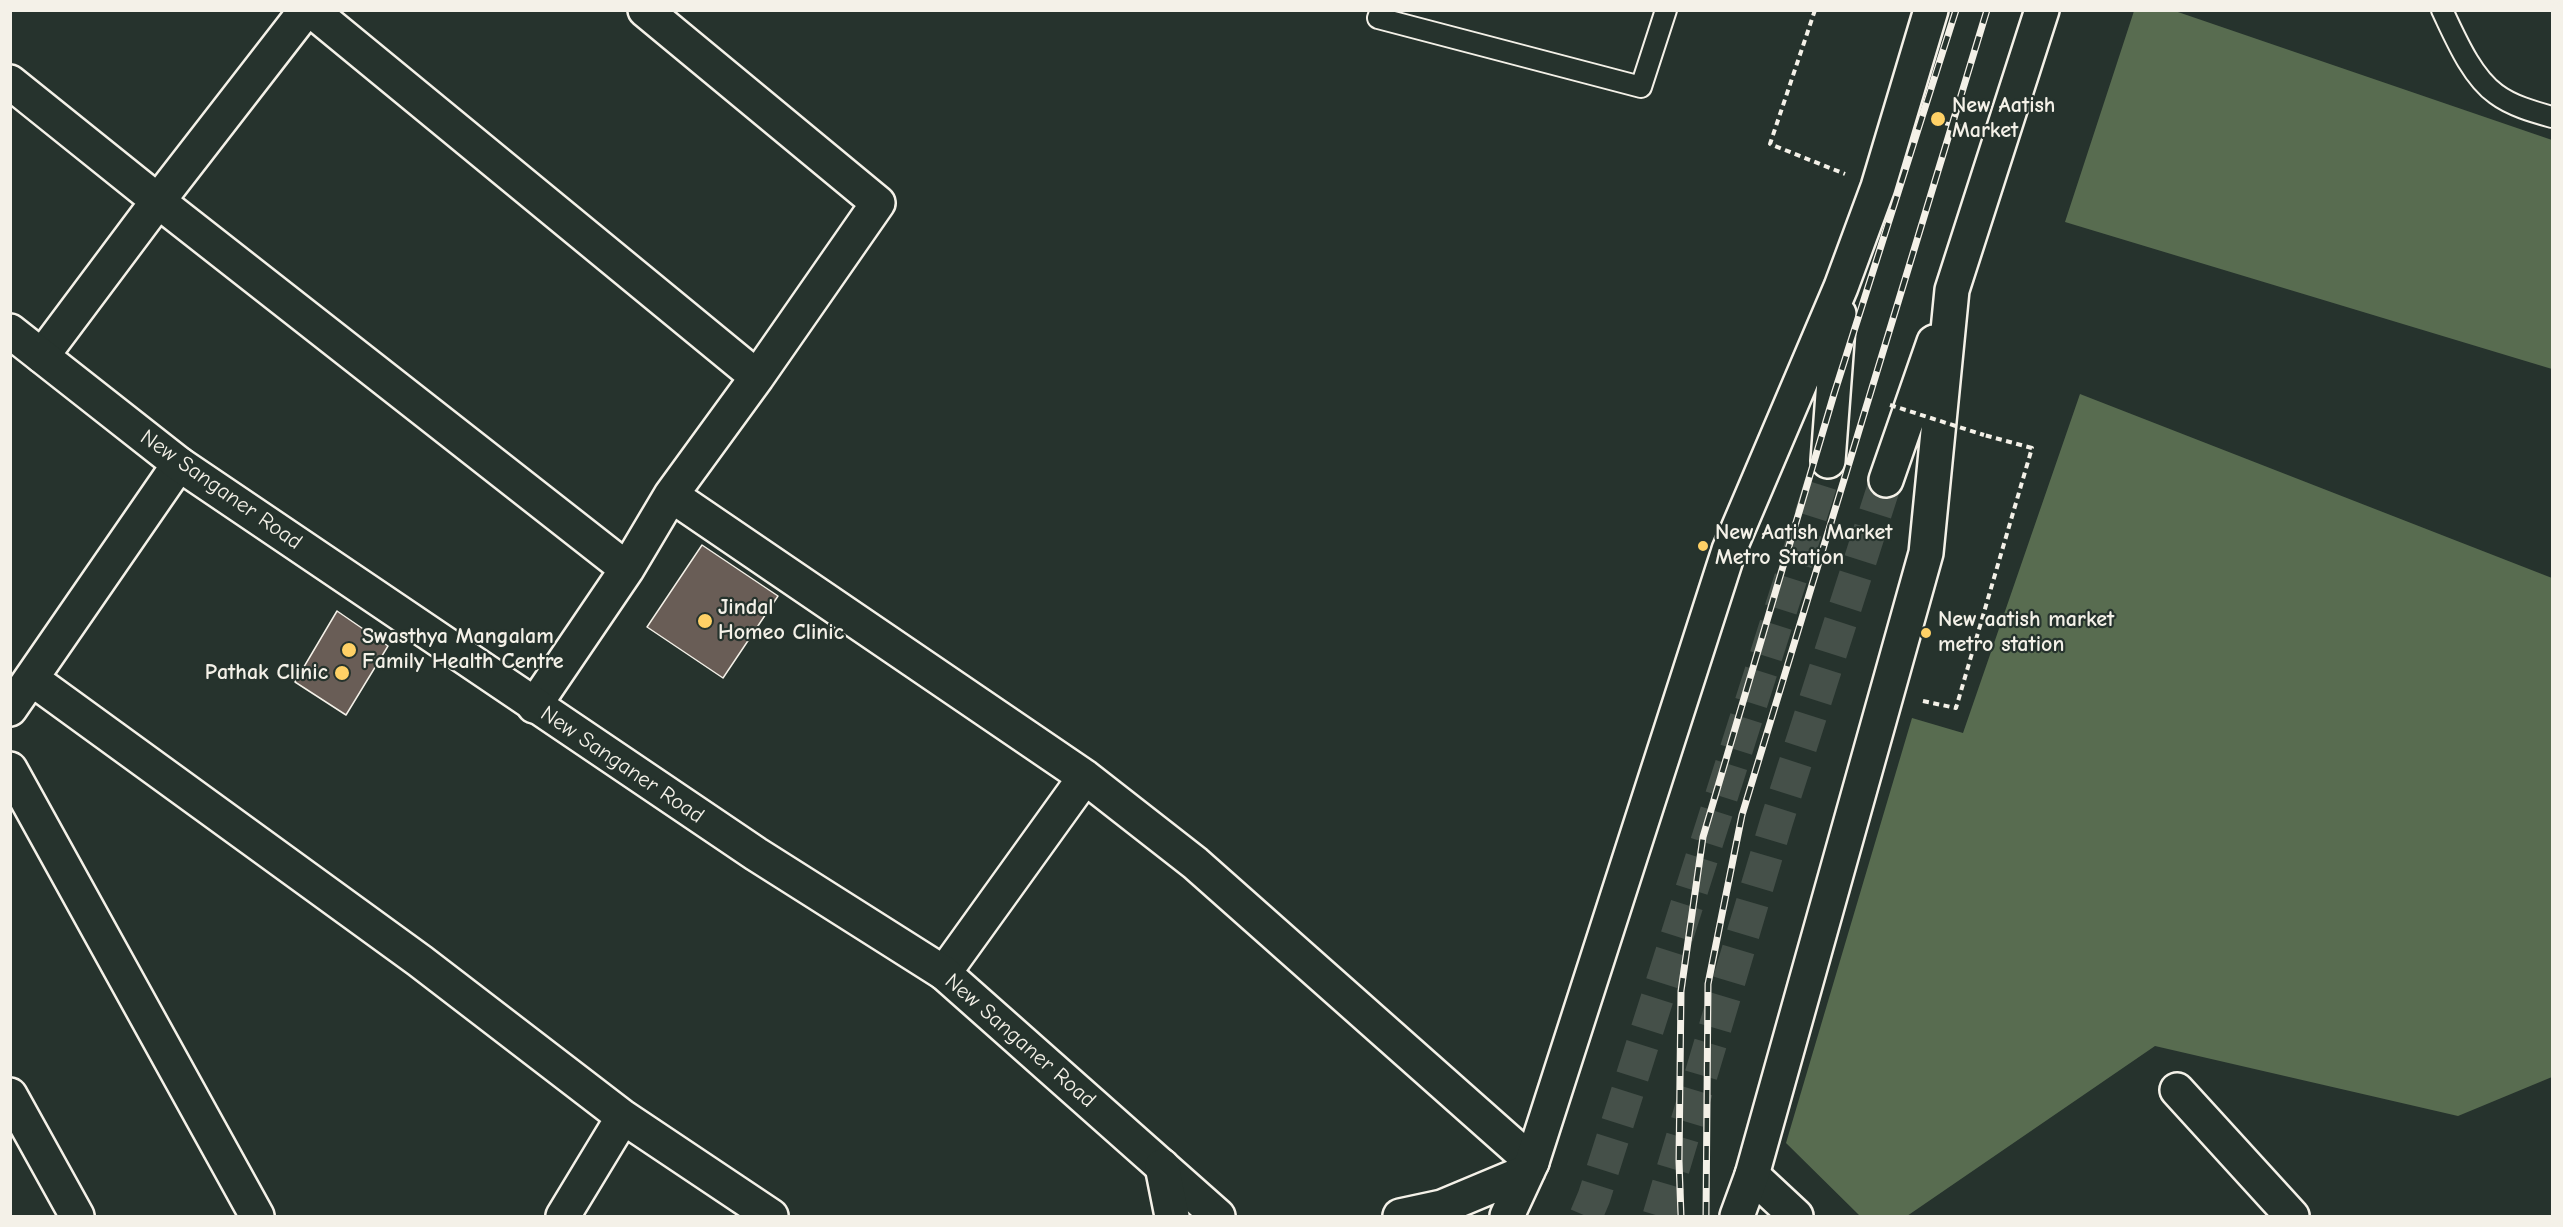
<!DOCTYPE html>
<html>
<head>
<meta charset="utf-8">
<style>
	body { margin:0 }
	#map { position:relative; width:2563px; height:1227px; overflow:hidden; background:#26332d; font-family:"Comic Neue",sans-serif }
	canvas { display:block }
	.frame { position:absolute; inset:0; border:12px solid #f4f1e8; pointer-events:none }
</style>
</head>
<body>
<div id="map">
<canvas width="2563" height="1227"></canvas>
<div class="frame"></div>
</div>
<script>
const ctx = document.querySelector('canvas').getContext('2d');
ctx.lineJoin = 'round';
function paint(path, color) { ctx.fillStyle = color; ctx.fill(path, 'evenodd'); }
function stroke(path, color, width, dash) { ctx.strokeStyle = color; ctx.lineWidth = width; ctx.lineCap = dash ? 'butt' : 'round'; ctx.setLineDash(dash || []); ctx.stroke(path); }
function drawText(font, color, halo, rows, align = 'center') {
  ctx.font = font + ' "Comic Neue",sans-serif'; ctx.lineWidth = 4.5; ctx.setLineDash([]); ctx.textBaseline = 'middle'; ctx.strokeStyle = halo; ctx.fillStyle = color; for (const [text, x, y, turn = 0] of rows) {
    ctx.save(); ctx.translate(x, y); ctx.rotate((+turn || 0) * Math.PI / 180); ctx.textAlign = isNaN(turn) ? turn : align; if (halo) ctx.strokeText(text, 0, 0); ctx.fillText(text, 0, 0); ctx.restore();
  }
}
paint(new Path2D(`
	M2134,11h41l377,129v229l-487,-147z
	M2080,394l472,184v499l-94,39 -303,-70 -248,170h-47l-74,-73 126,-425 51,15z`), '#586c50');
const building = new Path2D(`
	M702,545l76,51 -55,82 -76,-51z
	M337,611l51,35 -42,69 -51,-33z`);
paint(building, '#695d56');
stroke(building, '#f4f1e8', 1.5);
stroke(new Path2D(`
	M1586,1216l8,-19 234,-736
	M1659,1216l118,-396 109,-340`), '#455049', 33, [33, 16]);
const service = new Path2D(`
	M1381,10l-3,8 263,69 25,-77
	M2442,10c13,27 29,66 54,84 16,12 38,18 56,23`);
const minor = new Path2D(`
	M311,10l446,367
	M10,82l148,119 469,368
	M42,356l116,-155 148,-191
	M671,495l414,282 110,86 337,299
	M32,679l388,282 203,156 148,99
	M534,706l93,-137 44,-74 86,-118 121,-174 -233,-193
	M10,709l169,-245
	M10,769l247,447
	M944,973l141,-196
	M2177,1090l115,126
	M10,1095l67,121
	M1752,1175l44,41
	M563,1216l60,-99`);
const tertiary = new Path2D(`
	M10,331l169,133 577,390 188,119 274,243`);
const primary = new Path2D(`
	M1828,461l11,-147
	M1886,480l48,-138
	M1162,1166l10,50
	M1400,1216l42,-9 86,-36
	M1507,1216l25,-54 197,-612 112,-263 37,-100 53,-177
	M1737,1216l15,-41 174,-622 26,-263 90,-280`);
stroke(service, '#f4f1e8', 24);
stroke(minor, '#f4f1e8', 38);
stroke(tertiary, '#f4f1e8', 38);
stroke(primary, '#f4f1e8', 38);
stroke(new Path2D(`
	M1815,10l-45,134 75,30
	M1935,121l31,7
	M1923,701l33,7 76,-260 -48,-13`), '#f4f1e8', 4, [6, 4.5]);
stroke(service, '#26332d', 20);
stroke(minor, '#26332d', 33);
stroke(tertiary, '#26332d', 33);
stroke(primary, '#26332d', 33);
const rail = new Path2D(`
	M1681,1216l-2,-55 2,-170 22,-154 131,-443 122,-384
	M1706,1216l2,-232 34,-169 245,-805`);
stroke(rail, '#f4f1e8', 7);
stroke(rail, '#26332d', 4.5, [14]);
stroke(new Path2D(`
	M1890,405l94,30`), '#f4f1e8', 4, [6, 4.5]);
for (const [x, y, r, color] of [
	[1938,119,8,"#ffd166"],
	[1703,546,6,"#ffd166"],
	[705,621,8,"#ffd166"],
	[1926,633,6,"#ffd166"],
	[349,650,8,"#ffd166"],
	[342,673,8,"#ffd166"]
]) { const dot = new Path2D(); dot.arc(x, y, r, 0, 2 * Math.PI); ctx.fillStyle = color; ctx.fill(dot); stroke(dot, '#26332d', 2); }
drawText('bold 22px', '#f4f1e8', '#26332d', [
	["New Aatish",1952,106],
	["Market",1952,131],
	["New Aatish Market",1715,533],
	["Metro Station",1715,558],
	["Jindal",718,608],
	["Homeo Clinic",718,633],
	["New aatish market",1938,620],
	["metro station",1938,645],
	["Swasthya Mangalam",362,637],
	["Family Health Centre",362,662],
	["Pathak Clinic",328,673,"right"]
], 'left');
drawText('22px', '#f4f1e8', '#26332d', [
	["New Sanganer Road",221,490,35],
	["New Sanganer Road",622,765,34],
	["New Sanganer Road",1020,1041,41]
]);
</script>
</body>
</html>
